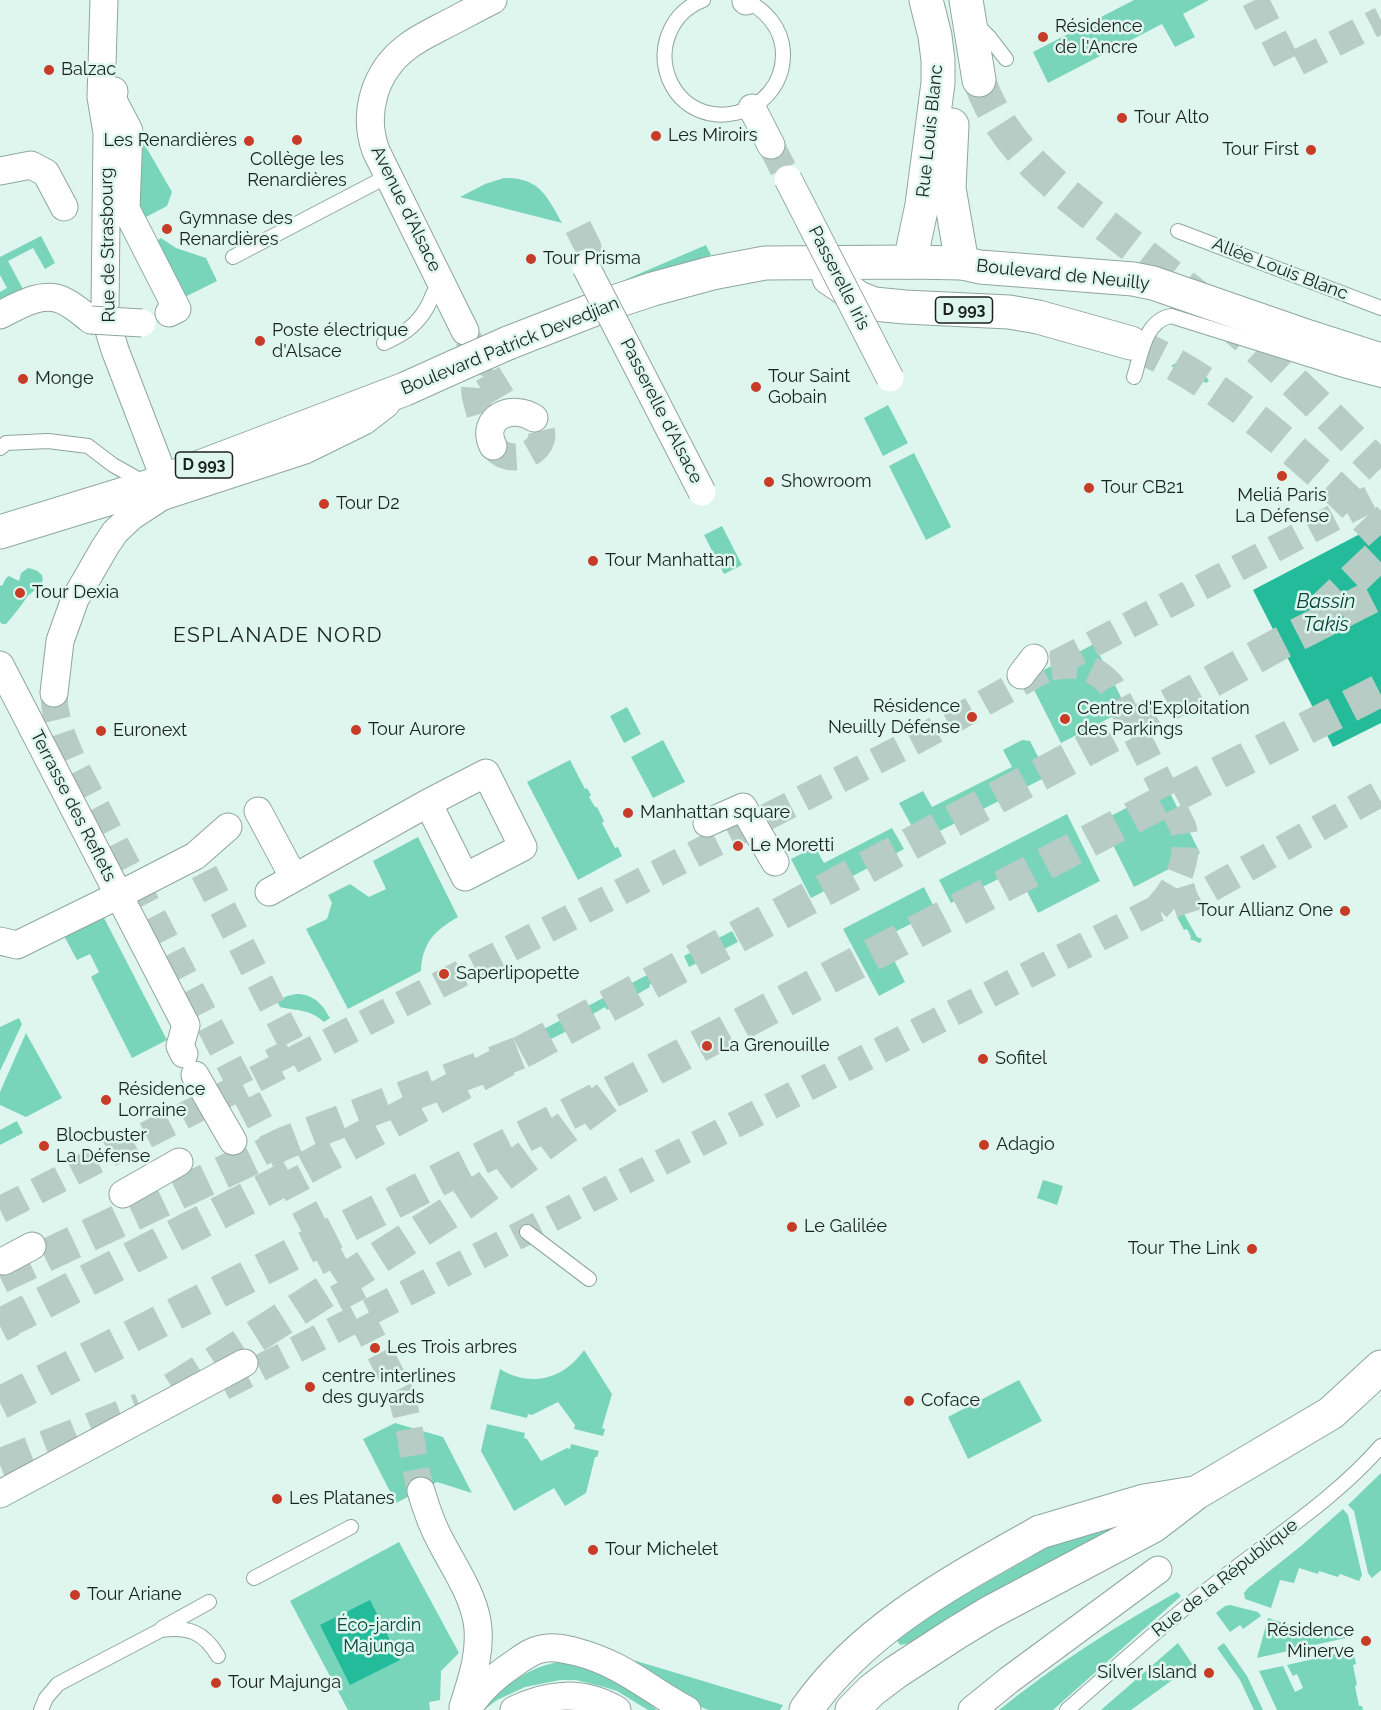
<!DOCTYPE html>
<html>
<head>
<meta charset="utf-8">
<style>
	body { margin:0 }
	canvas { display:block; background:#def6ee }
</style>
</head>
<body>
<canvas width="1381" height="1710"></canvas>
<script>
const ctx = document.querySelector('canvas').getContext('2d');
ctx.lineJoin = 'round';
function paint(path, color) { ctx.fillStyle = color; ctx.fill(path, 'evenodd'); }
function stroke(path, color, width, dash) { ctx.strokeStyle = color; ctx.lineWidth = width; ctx.lineCap = dash ? 'butt' : 'round'; ctx.setLineDash(dash || []); ctx.stroke(path); }
function drawText(font, color, halo, rows, align = 'center') {
  ctx.font = font + ' Raleway,sans-serif'; ctx.lineWidth = 5; ctx.setLineDash([]); ctx.textBaseline = 'middle'; ctx.strokeStyle = halo; ctx.fillStyle = color; for (const [text, x, y, turn = 0] of rows) {
    ctx.save(); ctx.translate(x, y); ctx.rotate((+turn || 0) * Math.PI / 180); ctx.textAlign = isNaN(turn) ? turn : align; if (halo) ctx.strokeText(text, 0, 0); ctx.fillText(text, 0, 0); ctx.restore();
  }
}
paint(new Path2D(`
	M1134,0h75l-26,14 12,23 -20,10 -13,-23 -114,59 -15,-31z
	M142,140l30,52 -5,14 -25,13 -9,-15z
	M504,178c35,-1 43,18 58,45l-102,-26 25,-13z
	M41,236l14,27 -10,6 -12,-21 -25,13 16,30 -24,13v-12l7,-4 -7,-13v-18z
	M161,238l15,10 30,10 11,23 -36,18 -29,-55z
	M706,245l5,10 -112,36z
	M1176,363l15,7 8,-4 10,15 -3,2 -35,-17z
	M888,405l20,38 -25,13 -19,-38z
	M914,453l37,74 -25,13 -37,-74z
	M722,526l20,39 -18,9 -20,-39z
	M28,568c5,1 9,2 13,6 7,10 -9,17 -14,23 -6,9 -13,18 -21,27h-4l-2,-2v-37l2,1 4,-8 3,-2 10,5 2,-8z
	M1094,644l33,65 -66,34 -33,-65z
	M627,707l14,27 -17,9 -14,-27z
	M663,740l22,42 -32,16 -22,-41z
	M1022,740l8,1 18,35 -128,65 -21,-38 24,-12 9,16 80,-40 -9,-17z
	M570,760l15,29 2,-1 4,7 -2,2 6,10h2l7,14 -2,2 13,25 3,-1 4,9 -44,24 -51,-98z
	M1167,787l33,66 -66,34 -33,-66z
	M1067,814l33,67 -62,32 -22,-43 -65,33 -12,-23z
	M892,828l12,21 -93,49 -20,-39 24,-12 9,16z
	M418,837l40,80c-23,13 -36,26 -37,54l-73,38 -42,-80 21,-10 5,-16 -4,-8 22,-11 19,13 17,-8 -13,-28z
	M924,887l12,24 -53,27 22,44 -26,14 -36,-67z
	M101,912l66,128 -35,18 -41,-81 8,-5 -9,-18 -13,6 -15,-28z
	M1184,914l13,23 5,2 -2,4 -10,-4 1,-2 -4,-8 -3,1 -7,-13z
	M732,931l6,11 -22,11 -2,-3 -12,7 1,3 -14,7 -5,-11z
	M670,963l6,11 -13,7 -2,-2 -12,6 1,2 -14,8 -2,-3 -12,7 1,3 -16,8 -2,-3 -12,7 1,3 -15,7 -1,-2 -12,6 1,3 -16,8 -2,-2 -11,6v3l-11,6 -6,-11z
	M296,994c18,0 26,10 34,24l-6,4c-14,-13 -27,-11 -44,-15l-3,-6 10,-5z
	M19,1018l3,6 -22,47v-44z
	M26,1033l36,65 -36,19 -26,-12v-13z
	M506,1048l6,11 -12,6 -1,-1 -13,6 1,2 -15,8 -2,-2 -26,17 -2,-2 -11,6v2l-10,6 -6,-11z
	M17,1121l6,12 -23,12v-15z
	M1043,1180l20,6 -6,19 -20,-7z
	M584,1350l28,44 -10,34 3,1 -2,7 -29,-7 1,-4 -17,-23 -26,13 -4,-1 -1,4 -37,-9 10,-40c31,19 64,10 84,-19z
	M1019,1380l23,41 -74,38 -20,-42z
	M395,1423l48,14 29,56 -35,-11 -41,21 -33,-64z
	M487,1424l38,9 -1,5 3,1 14,22 26,-13 3,1 1,-5 28,7 -2,6h-2l-9,36 -21,13 -11,-18 -40,23 -33,-60z
	M1381,1473v97l-9,8 -4,-5 -14,-62 -6,-6z
	M1343,1509l5,6 14,60 -3,6 -19,-7 -2,3 -19,-6 -1,3 -19,-6 -5,15 -14,-3 -9,28 -26,-9 -1,-6 4,-5 53,-42z
	M1147,1513l-209,116 -27,14 -11,2 -4,-6 45,-31 141,-80z
	M399,1542l60,111 -18,18 -1,29 -11,2 1,8h-82l-58,-109z
	M1177,1592l4,4 -128,114h-54c56,-45 115,-83 178,-118z
	M1230,1605l28,7 3,4 -18,13 -3,-4 -10,7 -14,-19 9,-7z
	M1268,1618l34,11 1,-3 19,6 1,-3 27,8 -93,21z
	M1178,1643l15,22 -62,45h-30z
	M1224,1643l23,33 16,34h-9l-14,-30 -23,-32z
	M1353,1650l3,14 -3,1 4,20 -2,1 4,20h3l1,4h-86l-18,-39 24,-5 12,26 8,-4 -6,-14 -4,2 -6,-11z
	M633,1660l150,45 -3,5h-72l-28,-13z
	M560,1662c19,5 41,10 59,19 14,7 26,19 38,29h-9l-31,-19 -13,-4 -28,-7h-16l-35,7 -28,13 -13,10h-9c25,-19 52,-44 85,-48z`), '#78d5ba');
paint(new Path2D(`
	M1381,523v200l-48,24 -80,-157z
	M370,1600l30,60 -50,25 -30,-60z`), '#23bb9a');
stroke(new Path2D(`
	M1255,0l31,61 7,4 88,-45
	M771,145l17,34
	M578,227l10,20 -4,15 2,5
	M468,338l14,27 21,34
	M480,414c-7,-25 -8,-25 2,-49
	M493,446c18,26 68,1 41,-28
	M1051,667c27,-4 41,-2 60,18l72,142c8,31 -6,61 -27,82
	M54,693c0,27 11,50 21,73l324,624c12,32 13,68 22,101
	M204,872l91,178 -24,12
	M0,1210l917,-470 132,-73 332,-174
	M223,1387l933,-478 42,-13 183,-103`), '#b7ccc5', 27, [27, 14]);
stroke(new Path2D(`
	M979,80c24,67 73,103 126,145 42,33 85,64 125,99 53,45 102,95 151,144`), '#b7ccc5', 33, [33, 16]);
stroke(new Path2D(`
	M1131,343c48,20 91,50 132,82 42,34 82,70 118,110
	M0,1277l285,-134 234,-90
	M0,1326l12,-6
	M173,1389l293,-187 155,-115
	M0,1465l141,-56`), '#b7ccc5', 33, [33, 16]);
stroke(new Path2D(`
	M1317,614l64,-61
	M0,1325l270,-138 853,-457 160,-88 98,-50
	M0,1403l621,-316 593,-312 167,-85`), '#b7ccc5', 33, [33, 16]);
const lane = new Path2D(`
	M703,0c-18,7 -30,20 -36,39 -4,13 -3,27 2,40 26,61 116,38 114,-27 -1,-24 -18,-43 -39,-52
	M976,24l13,13 17,22
	M1178,231l203,77
	M233,257l155,-81
	M384,343c18,-8 32,-17 42,-34 6,-9 6,-19 16,-25
	M1134,377c7,-21 10,-56 37,-61l176,55 34,9
	M0,448l6,-5 42,-2 40,5 25,19 32,18
	M527,1232l62,47
	M254,1578l97,-51
	M162,1628l47,-26
	M41,1710l5,-12 12,-14 103,-54c27,-4 43,2 57,26
	M1067,1710c55,-48 109,-97 167,-141 51,-39 105,-75 147,-123`);
const street = new Path2D(`
	M104,0l-3,97 6,36 -2,175 2,16 8,26 50,130
	M746,1v-1
	M114,91l-1,9 16,31 -3,78 51,100 -8,4
	M752,108l19,37
	M0,171l31,-6 15,8 18,34
	M0,315c18,-9 43,-25 64,-14 9,4 19,13 27,19
	M465,331l-89,-180c-14,-38 -1,-80 31,-104 10,-8 21,-13 32,-19 18,-9 36,-19 54,-28
	M493,446c-14,-29 20,-42 41,-28
	M0,665l186,360 -6,21 4,8
	M1021,675l13,-17
	M54,693l6,-52 15,-42 30,-52 10,-15 17,-16 29,-19 144,-47 59,-29 22,-17
	M486,773l37,74 -58,30 -37,-74z
	M258,811l36,67
	M707,823l36,-16 32,55
	M269,892l159,-89
	M0,941l17,4 102,-50 76,-39 33,-29
	M195,1075l38,66
	M123,1194l56,-32
	M4,1261l28,-15
	M421,1491c5,17 11,35 20,51 13,25 31,51 36,79 5,29 -5,58 -14,86
	M0,1494l244,-131
	M467,1710c12,-19 27,-33 45,-45 9,-6 18,-14 29,-16 12,-3 24,0 36,3 46,12 71,37 110,58
	M514,1710c35,-17 68,-20 103,0
	M972,1710l37,-30 149,-110`);
const secondary = new Path2D(`
	M966,0l13,80
	M952,125l-3,63 13,75
	M910,262l12,-57 16,-122v-23l-3,-24 -9,-36
	M1040,1532l104,-31 50,-8
	M852,1710l20,-20 24,-18 60,-39 33,-20 164,-87 43,-33 135,-80 50,-46`);
const primary = new Path2D(`
	M829,278l30,20 15,6 31,3 104,5 29,5 93,26
	M508,343l100,-39 45,-15 59,-16 53,-10 145,-1 52,1 18,4 153,12 20,4 156,54 72,23
	M0,532l150,-46 255,-97 51,-23
	M806,1710c57,-82 149,-130 234,-178`);
stroke(lane, '#8fa69e', 16);
stroke(street, '#8fa69e', 29);
stroke(secondary, '#8fa69e', 35);
stroke(primary, '#8fa69e', 35);
stroke(lane, '#fff', 14);
stroke(street, '#fff', 27);
stroke(secondary, '#fff', 33);
stroke(primary, '#fff', 33);
const streetBridge = new Path2D(`
	M788,179l102,199
	M586,267l116,225
	M91,320l51,3`);
const primaryBridge = new Path2D(`
	M456,366l52,-23`);
stroke(streetBridge, '#8fa69e', 29, []);
stroke(primaryBridge, '#8fa69e', 35, []);
stroke(streetBridge, '#fff', 27);
stroke(primaryBridge, '#fff', 33);
for (const [x, y, r, color] of [
	[1043,37,6,"#c73b27"],
	[49,70,6,"#c73b27"],
	[1122,118,6,"#c73b27"],
	[656,136,6,"#c73b27"],
	[297,140,6,"#c73b27"],
	[249,141,6,"#c73b27"],
	[1311,150,6,"#c73b27"],
	[167,229,6,"#c73b27"],
	[531,259,6,"#c73b27"],
	[260,341,6,"#c73b27"],
	[23,379,6,"#c73b27"],
	[756,387,6,"#c73b27"],
	[1282,476,6,"#c73b27"],
	[769,482,6,"#c73b27"],
	[1089,488,6,"#c73b27"],
	[324,504,6,"#c73b27"],
	[593,561,6,"#c73b27"],
	[20,593,6,"#c73b27"],
	[972,717,6,"#c73b27"],
	[1065,719,6,"#c73b27"],
	[356,730,6,"#c73b27"],
	[101,731,6,"#c73b27"],
	[628,813,6,"#c73b27"],
	[738,846,6,"#c73b27"],
	[1345,911,6,"#c73b27"],
	[444,974,6,"#c73b27"],
	[707,1046,6,"#c73b27"],
	[983,1059,6,"#c73b27"],
	[106,1100,6,"#c73b27"],
	[984,1145,6,"#c73b27"],
	[44,1146,6,"#c73b27"],
	[792,1227,6,"#c73b27"],
	[1252,1249,6,"#c73b27"],
	[375,1348,6,"#c73b27"],
	[310,1387,6,"#c73b27"],
	[909,1401,6,"#c73b27"],
	[277,1499,6,"#c73b27"],
	[593,1550,6,"#c73b27"],
	[75,1595,6,"#c73b27"],
	[1366,1641,6,"#c73b27"],
	[1209,1673,6,"#c73b27"],
	[216,1683,6,"#c73b27"]
]) { const dot = new Path2D(); dot.arc(x, y, r, 0, 2 * Math.PI); ctx.fillStyle = color; ctx.fill(dot); stroke(dot, '#def6ee', 2); }
for (const [x, y, w] of [
	[964,310,57],
	[204,465,57]
]) { const box = new Path2D(); box.roundRect(x - w / 2, y - 13, w, 26, 4.5); ctx.fillStyle = '#def6ee'; ctx.fill(box); stroke(box, '#1a221f', 1.5); }
drawText('bold 16px', '#1a221f', null, [
	["D 993",964,310],
	["D 993",204,465]
]);
drawText('18px', '#1a221f', '#def6ee', [
	["Résidence",1055,27],
	["de l'Ancre",1055,48],
	["Balzac",61,70],
	["Tour Alto",1134,118],
	["Les Miroirs",668,136],
	["Les Renardières",237,141,"right"],
	["Tour First",1299,150,"right"],
	["Collège les",297,160,"center"],
	["Renardières",297,181,"center"],
	["Gymnase des",179,219],
	["Renardières",179,240],
	["Tour Prisma",543,259],
	["Poste électrique",272,331],
	["d'Alsace",272,352],
	["Tour Saint",768,377],
	["Gobain",768,398],
	["Monge",35,379],
	["Showroom",781,482],
	["Tour CB21",1101,488],
	["Meliá Paris",1282,496,"center"],
	["La Défense",1282,517,"center"],
	["Tour D2",336,504],
	["Tour Manhattan",605,561],
	["Tour Dexia",32,593],
	["Résidence",960,707,"right"],
	["Neuilly Défense",960,728,"right"],
	["Centre d'Exploitation",1077,709],
	["des Parkings",1077,730],
	["Tour Aurore",368,730],
	["Euronext",113,731],
	["Manhattan square",640,813],
	["Le Moretti",750,846],
	["Tour Allianz One",1333,911,"right"],
	["Saperlipopette",456,974],
	["La Grenouille",719,1046],
	["Sofitel",995,1059],
	["Résidence",118,1090],
	["Lorraine",118,1111],
	["Blocbuster",56,1136],
	["La Défense",56,1157],
	["Adagio",996,1145],
	["Le Galilée",804,1227],
	["Tour The Link",1240,1249,"right"],
	["Les Trois arbres",387,1348],
	["centre interlines",322,1377],
	["des guyards",322,1398],
	["Coface",921,1401],
	["Les Platanes",289,1499],
	["Tour Michelet",605,1550],
	["Tour Ariane",87,1595],
	["Résidence",1354,1631,"right"],
	["Minerve",1354,1652,"right"],
	["Silver Island",1197,1673,"right"],
	["Tour Majunga",228,1683]
], 'left');
drawText('18px', '#1a221f', '#def6ee', [
	["Rue Louis Blanc",930,131,-84],
	["Avenue d'Alsace",406,209,64],
	["Rue de Strasbourg",108,245,-91],
	["Allée Louis Blanc",1280,269,21],
	["Boulevard de Neuilly",1063,275,6],
	["Passerelle Iris",839,278,63],
	["Boulevard Patrick Devedjian",510,346,-22],
	["Passerelle d'Alsace",661,411,63],
	["Terrasse des Reflets",73,806,63],
	["Rue de la République",1225,1578,-38]
]);
drawText('18px', '#0b483a', '#def6ee', [
	["Éco-jardin",379,1626],
	["Majunga",379,1647]
]);
drawText('italic 20px', '#064437', '#def6ee', [
	["Bassin",1326,602],
	["Takis",1326,625]
]);
ctx.letterSpacing = '1.5px';
drawText('21px', '#1a221f', '#def6ee', [
	["ESPLANADE NORD",278,636]
]);
ctx.letterSpacing = '0px';
</script>
</body>
</html>
